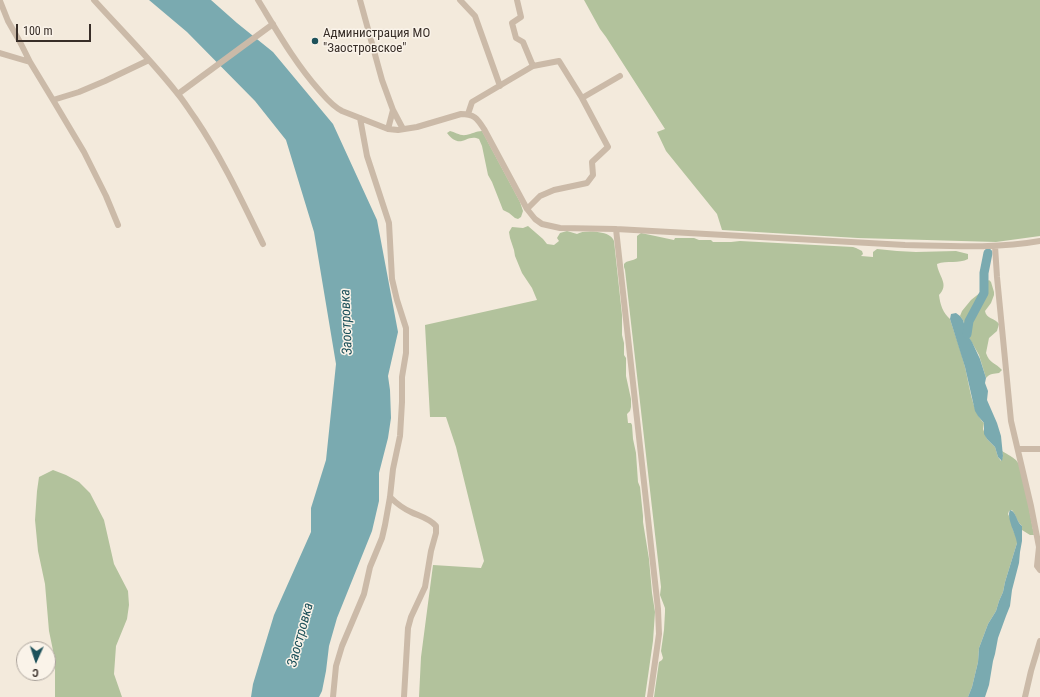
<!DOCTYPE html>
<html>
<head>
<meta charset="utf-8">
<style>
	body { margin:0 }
	#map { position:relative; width:1040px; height:697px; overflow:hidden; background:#f3eadc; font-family:"Roboto Condensed",sans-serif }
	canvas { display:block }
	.north { position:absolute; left:16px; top:641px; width:40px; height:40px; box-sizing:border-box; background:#faf3e9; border:1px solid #aca49c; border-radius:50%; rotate:183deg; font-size:11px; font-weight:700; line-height:16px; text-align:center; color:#382e28 }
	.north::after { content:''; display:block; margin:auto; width:14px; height:18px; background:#1d515a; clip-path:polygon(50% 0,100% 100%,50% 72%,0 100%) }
	.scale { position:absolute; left:16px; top:24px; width:75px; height:18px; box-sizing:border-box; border:2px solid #382e28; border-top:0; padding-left:5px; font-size:12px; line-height:14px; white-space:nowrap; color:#382e28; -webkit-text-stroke:3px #faf3e9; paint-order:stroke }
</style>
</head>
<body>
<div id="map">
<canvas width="1040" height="697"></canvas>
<div class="north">С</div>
<div class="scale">100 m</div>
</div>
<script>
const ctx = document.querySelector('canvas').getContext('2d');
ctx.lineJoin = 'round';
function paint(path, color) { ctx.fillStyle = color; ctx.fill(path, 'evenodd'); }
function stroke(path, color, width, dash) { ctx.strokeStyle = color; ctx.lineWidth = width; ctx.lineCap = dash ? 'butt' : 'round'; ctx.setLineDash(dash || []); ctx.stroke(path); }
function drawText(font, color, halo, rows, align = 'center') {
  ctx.font = font + ' "Roboto Condensed",sans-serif'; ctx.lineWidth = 3; ctx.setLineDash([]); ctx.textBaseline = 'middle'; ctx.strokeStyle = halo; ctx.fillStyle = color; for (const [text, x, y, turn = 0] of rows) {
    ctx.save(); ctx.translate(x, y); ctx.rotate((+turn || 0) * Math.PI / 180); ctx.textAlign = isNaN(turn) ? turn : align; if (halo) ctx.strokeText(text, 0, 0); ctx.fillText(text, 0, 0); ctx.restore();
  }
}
paint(new Path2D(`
	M584,0h456v236l-44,6 -138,-4 -136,-8 -5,-16 -51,-63 -9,-19 8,-3 -59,-92 -6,-8z
	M450,131c5,1 10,5 16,4 6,-1 10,-4 16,-4l38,71 3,9 -2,6 -3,2 -3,-1 -6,-5 -6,-3 -11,-28 -4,-7 -6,-29 -3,-7c-13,-6 -18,12 -32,-6z
	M528,226l15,13 4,5 7,1 5,-4 -2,-3 3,-5 7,-2 10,3c6,-4 27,-3 33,2 2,1 3,3 4,5l8,74v20l2,8v12l2,3v18l5,23v8l-1,4 -3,3 1,9h3l1,2 1,14 3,14 2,29 2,5 3,29v6l6,37 3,34 3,19 -2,29 -8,56h-226l2,-40 12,-92 48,3 3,-7 -28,-114 -10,-30h-16l-5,-92 112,-25 -5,-12 -10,-15 -7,-17 -1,-6 -4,-12 -1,-6 3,-5 11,1z
	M641,233l33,7 1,-2h19l5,2h12l2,2h18l9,-1 113,6 3,1 6,3 1,3 -2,2 12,1v-5l4,-3 20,2 19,1 40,-1 12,3v5c-9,5 -21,1 -31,5 1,12 13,20 2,31 1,9 4,18 11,24 5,16 11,32 15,48 4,16 7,45 19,56l-1,6 4,10 8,8 3,10 3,4 2,-5 -1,-5c11,7 15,7 20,19l12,65h-4l-8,-5v-4c-5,-4 -6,-11 -10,-16l-3,1 -1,3 3,6 2,10 4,8v5l-12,39 -2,10 -4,9 -3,10 -8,13 -9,24 -1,14 -6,25 -4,10h-314l5,-35 3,-2 1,-2 -2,-7 3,-21 1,-18v-4l-5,-13 1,-8 -36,-317 -1,-3v-3c3,-4 9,-3 13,-6v-22z
	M989,280l2,2 3,10v3l-3,8 -6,8c1,8 10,7 14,13l-2,7 -8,7 -3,15c3,10 10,10 16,17l-3,3c-5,1 -9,0 -13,5l-7,-23 -12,-21 -4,-14 -3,-4 2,-5 9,-11 10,-8 5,-10z
	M53,470l13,5 13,7 11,11 14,27 10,44 14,27 1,14 -2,14 -11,27 -2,28 8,23h-67v-37l-6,-29 -4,-47 -7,-33 -3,-31 2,-29 2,-14z`), '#b2c29c');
paint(new Path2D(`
	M149,0h62l26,23 36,29 60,72 44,96 21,112 -10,44 2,14 1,28 -3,20 -9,35v28l-7,30 -35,87 -8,28 -3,25 -4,20 -3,6h-68l2,-13 21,-69 37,-83v-24l15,-48 10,-96 -22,-132 -28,-92 -31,-39 -68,-69z
	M956,313l4,3 3,4 4,14 5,8 8,17 6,19 -1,5 3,8 -1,9 10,23 4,13 2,20 -1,5 -4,-4 -3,-10 -8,-8 -3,-5v-11l-6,-7 -3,-5 -10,-44 -15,-48 1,-5z
	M1010,510c7,2 6,12 12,16v15l-2,11 -1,11 -7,27 -2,16 -4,10 -8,22 -3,16 -2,7 -4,24 -4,12h-17l4,-10 6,-25 1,-14 9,-24 8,-13 3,-10 4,-9 2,-10 12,-39c-1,-9 -11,-25 -7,-33z`), '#7aaab0');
stroke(new Path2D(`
	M967,334l2,-13 15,-28v-20l4,-20`), '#7aaab0', 9);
stroke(new Path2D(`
	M94,0c28,31 58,61 83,93 7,8 12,17 18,25 27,40 47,83 68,126
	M258,0c19,31 37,63 61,90 7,8 13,16 23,21l46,18 10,1 19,-3 44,-13c13,0 16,4 23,15l43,80 8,10 7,5 18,4 56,1 289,16c44,1 91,4 135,-4
	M360,0l22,80 11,30 -5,19
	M460,0l15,16 25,70
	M517,0l4,17 -9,6 4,15 7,4 10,24
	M0,1l8,20 12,21 10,20
	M0,53l30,9 23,38 26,-8 26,-11 44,-21
	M178,94l95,-70
	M53,100l31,52 22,44 12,29
	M393,110l10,19
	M468,114l4,-12 61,-36 26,-5 23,37 38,-22
	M527,209l13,-13 14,-6 33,-7 6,-8 -1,-13 16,-15 -26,-49
	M616,229l42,380 1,25 -9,63
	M995,246l2,31 14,144 20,85 8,41 -2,19 3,4
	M1018,449h22
	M390,497c6,6 12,11 21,15 8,4 18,6 25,14v7l-5,18 -6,36 -14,30 -3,11 -4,69
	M333,697l3,-31 6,-20 22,-52 6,-27 12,-29 3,-13 5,-28 3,-28 7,-33 2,-34v-25l4,-24v-25l-9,-28 -5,-21 -3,-56 -22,-67 -7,-38
	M1025,697l6,-26 9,-30`), '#cbbaa8', 6);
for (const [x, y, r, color] of [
	[315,41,4,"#1d515a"]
]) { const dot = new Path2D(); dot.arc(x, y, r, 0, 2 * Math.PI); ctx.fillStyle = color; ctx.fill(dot); stroke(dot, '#faf3e9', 1.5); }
drawText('13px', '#382e28', '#faf3e9', [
	["Администрация МО",323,34],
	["\"Заостровское\"",323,49]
], 'left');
drawText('italic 14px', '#1d515a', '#faf3e9', [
	["Заостровка",347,322,-92],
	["Заостровка",301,635,-75]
]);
</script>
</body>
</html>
